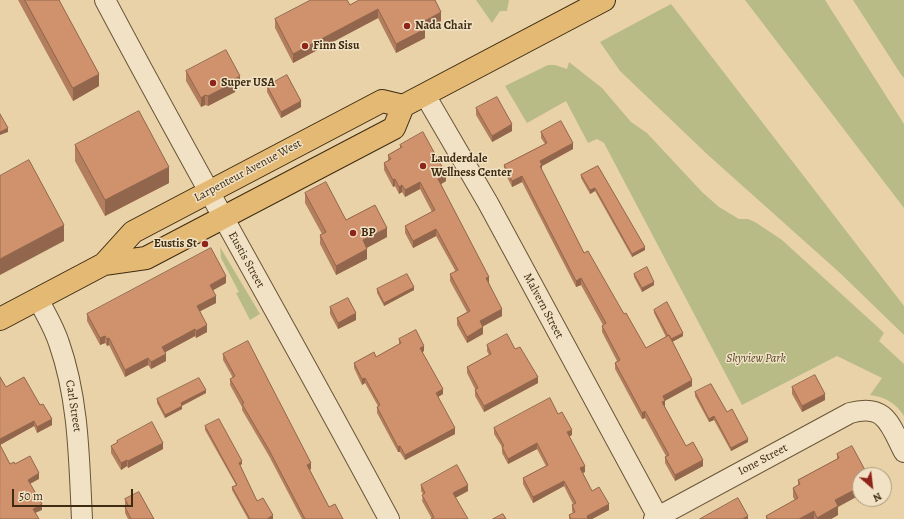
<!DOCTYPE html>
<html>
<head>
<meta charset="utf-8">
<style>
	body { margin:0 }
	#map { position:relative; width:904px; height:519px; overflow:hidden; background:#e9d2a8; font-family:Alegreya,serif }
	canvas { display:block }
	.north { position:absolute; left:852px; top:467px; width:40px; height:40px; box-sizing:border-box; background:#f1e2c6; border:1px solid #a9997e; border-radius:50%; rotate:152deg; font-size:11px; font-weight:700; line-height:16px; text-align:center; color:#3e2b11 }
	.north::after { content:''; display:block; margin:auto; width:14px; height:18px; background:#8f2418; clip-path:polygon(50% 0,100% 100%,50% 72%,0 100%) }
	.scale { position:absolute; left:12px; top:489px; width:121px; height:18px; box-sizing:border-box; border:2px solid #3e2b11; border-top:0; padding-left:5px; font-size:12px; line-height:14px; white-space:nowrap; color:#3e2b11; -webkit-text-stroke:3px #f1e2c6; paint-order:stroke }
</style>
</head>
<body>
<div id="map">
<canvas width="904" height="519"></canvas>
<div class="north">N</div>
<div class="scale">50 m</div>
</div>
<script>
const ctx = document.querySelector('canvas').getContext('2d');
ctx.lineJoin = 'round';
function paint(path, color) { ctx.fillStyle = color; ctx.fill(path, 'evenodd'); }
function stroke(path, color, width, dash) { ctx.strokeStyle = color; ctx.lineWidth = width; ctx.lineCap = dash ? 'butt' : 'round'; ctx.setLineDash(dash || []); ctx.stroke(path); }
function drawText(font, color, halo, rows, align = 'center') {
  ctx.font = font + ' Alegreya,serif'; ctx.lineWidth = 3; ctx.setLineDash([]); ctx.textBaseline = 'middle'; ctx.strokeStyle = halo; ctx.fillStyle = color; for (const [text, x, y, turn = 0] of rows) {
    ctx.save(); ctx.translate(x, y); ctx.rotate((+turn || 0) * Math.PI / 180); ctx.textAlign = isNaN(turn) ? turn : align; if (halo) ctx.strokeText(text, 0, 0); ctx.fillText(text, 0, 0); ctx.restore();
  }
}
paint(new Path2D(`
	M476,0h33l-2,11h-7l-8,12z
	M745,0h80l79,124v84z
	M853,0h51v78l-4,-5z
	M671,4l233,302v29l-64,-62 -132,-118 -88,-84 -20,-29z
	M569,62l33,26 29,34 16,11 55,59 17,15 20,12h9l7,3 27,18 99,90 3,3 -5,8 25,23v52c-8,-13 -19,-19 -34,-21l12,-17 -45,-22 -95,49 -138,-262 -7,-4 -9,4 -22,-42 -39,22 -22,-37 43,-21h7l12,4z
	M220,247l40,67 -10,6 -14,-27 3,-1 -18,-34z`), '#b8bb86');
const minor = new Path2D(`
	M105,0c92,174 191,345 284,519
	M425,95l63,108 171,316
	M38,299c7,14 16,28 21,44 20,57 20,117 23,176
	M654,519l196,-106c36,-10 40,12 54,39`);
const major = new Path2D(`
	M104,264l42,-6 248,-130 9,-22 201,-106
	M0,319l104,-55 29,-32 249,-131 21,5`);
stroke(minor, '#695537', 22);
stroke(major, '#3e2b11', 24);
stroke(minor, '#f1e2c6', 20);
stroke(major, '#e4b974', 22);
paint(new Path2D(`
	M18,0h41l40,86 -26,15z
	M350,5l91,16 -16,9v8l-29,15 -18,-35 -85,45 -18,-35v-9z
	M186,71l54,15 -4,1 -1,5 -27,14 -3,-1 -4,2 -15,-26z
	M267,86l34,21 -20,11 -14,-26z
	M476,108l36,23 -20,11 -16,-27z
	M541,132l32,17 -31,17v5l42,82 62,95 20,-11 -12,-24v-3l29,26 -11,6 20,44 -27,14v7l21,39 17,20 -28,15 -10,-18v-6l1,-1 -21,-38 -3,1 -27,-50v-6l2,-2 -15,-29v-6l1,-1 -22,-40 -5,2 -54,-105 -10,5 -8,-16v-6l41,-21 -4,-6z
	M75,145l94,38 -64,33 -30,-55z
	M400,145l46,36 -5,3 48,99 13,33 -19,10v8l-16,9 -10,-18v-7l10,-6 -17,-31v-7l6,-2 -20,-36 -23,12 -8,-15v-7l27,-14 -12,-23 -15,8 -3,-5 -3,2 -4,-8 -2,1 -9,-17v-7l4,-2v-6l12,-7z
	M598,166l47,84 -13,7 -37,-66 -5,3 -9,-16v-3z
	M305,193l41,27 41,17 -21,11 1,11 -31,16 -16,-31v-9l2,-1 -17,-31z
	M634,274l20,11 -12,7 -8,-15z
	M226,283l-13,7 3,13 -16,8 7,21 -11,6 -1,-2 -30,16 1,9 -15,8 -3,-4 -23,12 -16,-32 -2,1 -2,-3 -5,2 -13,-24v-7z
	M377,289l37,1 -30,16 -7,-13z
	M330,307l26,13 -18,9 -8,-15z
	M399,339l25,12 -2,1 21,42 -5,3 17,37 -50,26 -5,-8h-2l-21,-39v-6l1,-1 -13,-23 -3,2 -8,-17v-5l22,-6 23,-12z
	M487,345l28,4 23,34 -54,29 -9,-16v-7l-8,-16v-6l22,-12 -2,-4z
	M223,354l88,115 -1,1 19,37 14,12h-41l-33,-63 -27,-46v-3l-12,-22v-6l3,-1 -10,-18z
	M6,387l34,18 12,20 -15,8 -3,-7 -34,19z
	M792,387l33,13 -23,12 -10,-18z
	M695,392l32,20 21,30 -17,9 -17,-31 -5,2 -14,-26z
	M206,393l-24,13v3l-17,9 -8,-15v-4z
	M558,414l14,21 -3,1 16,36 -2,1 9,18 17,19 -17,9h-23v-4l4,-2 -1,-2v-6l1,-1 -9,-18 -31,17 -10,-19v-6l23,-12 -9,-17 -29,15 -6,-11v-6l-8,-13v-6z
	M205,426l37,38 -2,1 17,36 16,18h-25l-16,-29v-3l4,-2 -31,-55z
	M117,441l46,8 -35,19 -1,-2 -6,4 -10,-17v-7l6,-3z
	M837,454l28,21 -27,32v8l-7,4h-65v-3l29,-16 -2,-3v-9l5,-2v-6l39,-21z
	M421,485l47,6 -13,7 13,21h-36l-10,-18 1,-7 -2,-3z
	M125,499l29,20h-26l-3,-6z`), '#b37e5d');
paint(new Path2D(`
	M378,9v9l-85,45v-9z
	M441,12v9l-16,9v8l-29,15v-9l25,-21z
	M99,74v12l-26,15v-13z
	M240,76v10l-4,1 -1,5 -27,14v-10z
	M205,95v10l-4,2v-9z
	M301,101v6l-20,11v-6z
	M512,124v7l-20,11v-6z
	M8,128v4l-8,3v-3z
	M573,143v6l-31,17v6l-2,1v-12z
	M169,167v16l-64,33v-16z
	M446,174v7l-8,5v-7z
	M522,176v6l-10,5v-6z
	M395,179v7l-2,1v-7z
	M420,182v7l-15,8v-7z
	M402,185v7l-3,2v-7z
	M595,188v3l-5,3v-4z
	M64,225v16l-64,34v-16z
	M387,228v9l-24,13v-10z
	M436,229v7l-23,12v-7z
	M645,247v3l-13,7v-3z
	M367,249v10l-31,16v-9z
	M226,276v7l-16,9v-7z
	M489,277v6l-3,2v-7z
	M581,278v7l-5,2v-6z
	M654,282v3l-12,7v-4z
	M414,287v3l-30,16v-3z
	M216,296v7l-19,10v-7z
	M502,309v7l-22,12v-7z
	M356,313v7l-18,9v-6z
	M207,325v7l-11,6v-7z
	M483,327v7l-16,9v-6z
	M195,329v7l-33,18v-7z
	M683,333v3l-13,7v-3z
	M105,336v7l-5,2v-7z
	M109,338v7l-2,1v-7z
	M424,346v5l-4,3v-6z
	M166,354v7l-15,8v-7z
	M148,358v7l-23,12v-7z
	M538,377v6l-54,29v-6z
	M365,378v5l-3,2v-6z
	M692,380v6l-29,16v-6z
	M443,389v5l-7,4v-5z
	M206,390v3l-25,13v-3z
	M825,394v6l-23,12v-6z
	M665,401v6l-3,1v-6z
	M182,406v3l-17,9v-3z
	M645,411v7l-3,1v-6z
	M714,416v4l-5,2v-3z
	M52,419v6l-15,8v-6z
	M34,421v5l-34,19v-6z
	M455,428v6l-50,26v-5z
	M572,430v5l-5,3v-6z
	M748,439v3l-17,9v-3z
	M163,443v6l-35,19v-7z
	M537,443v6l-29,15v-5z
	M400,446v6h-2v-5z
	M127,460v6l-6,4v-7z
	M703,460v6l-28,15v-6z
	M242,461v3l-3,2v-3z
	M311,463v6l-4,2v-6z
	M585,466v6l-5,2v-6z
	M865,470v5h-5v6l-3,-7z
	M39,473v6l-11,6v-5z
	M564,481v5l-31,17v-6z
	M468,485v6l-15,8v-6z
	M860,487v8l-22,12v8l-7,4h-14v-1l18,-18z
	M42,504v6l-9,4v-5z
	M609,504v6l-17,9h-5v-3z
	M814,511v8h-15z
	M273,515v4h-6z
	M748,516v3h-6z`), '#92664c');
const building = new Path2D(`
	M25,0h34l40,74 -26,14z
	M311,0h36l3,5 9,-5h76l6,12 -20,11 4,6 -29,15 -18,-35 -85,45 -18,-35z
	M226,50l14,26 -4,2 -1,4 -27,14 -3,-1 -4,3 -15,-27z
	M287,75l14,26 -20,11 -14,-26z
	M497,97l15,27 -20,12 -16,-28z
	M139,111l30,56 -64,33 -30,-55z
	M0,114l8,14 -8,4z
	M561,121l12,22 -33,18 2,4 -2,1 44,87 4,-2 36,63 2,-1 20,35 23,-13 23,45 -29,16 2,5 -3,1 24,44 7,-4 10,18 -28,15 -10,-18 4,-2 -24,-44 -3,2 -27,-50 5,-3 -18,-34 4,-3 -25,-45 -5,3 -54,-105 -10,5 -8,-16 43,-22 -6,-11z
	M423,132l23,42 -8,5 51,98 -3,1 16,31 -22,12 3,6 -16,10 -10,-19 13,-7 -20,-37 8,-4 -22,-41 -23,12 -8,-15 30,-16 -15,-28 -15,8 -3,-5 -3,2 -4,-8 -2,1 -9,-17 7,-4 -3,-4 14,-8 -2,-2z
	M29,160l35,65 -64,34v-83z
	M598,166l47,81 -13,7 -37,-66 -5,2 -9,-15z
	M326,182l20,38 29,-15 12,23 -24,12 4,9 -31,17 -16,-31 6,-3 -21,-39z
	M211,248l15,28 -16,9 6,11 -19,10 10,19 -11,6 -1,-2 -33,18 4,7 -15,8 -3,-4 -23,12 -16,-32 -2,1 -2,-3 -5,2 -13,-24z
	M647,267l7,15 -12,6 -8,-14z
	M407,274l7,13 -30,16 -7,-14z
	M348,298l8,15 -18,10 -8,-16z
	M667,302l16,31 -12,6 -2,-4 -1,1 -14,-26z
	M416,330l8,16 -4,2 23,41 -7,4 19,35 -50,27 -5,-9 -2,1 -21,-40 3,-2 -15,-27 -3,1 -8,-16 20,-11 2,5 25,-14 -2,-4z
	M507,334l8,15 5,-2 18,30 -54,29 -9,-16 3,-2 -11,-21 24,-13 -4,-9z
	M248,341l63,122 -4,2 22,42 6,-3 8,15h-38l-36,-69 -27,-46 2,-1 -14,-24 5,-3 -12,-22z
	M815,375l10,19 -23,12 -10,-19z
	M0,377l6,10 18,-10 16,28 3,-1 9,15 -15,8 -3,-6 -34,18z
	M199,378l7,12 -25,13 1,3 -17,9 -8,-16z
	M711,384l16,28 5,-3 16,30 -17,9 -17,-32 -5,3 -14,-27z
	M550,398l8,16 4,-2 10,18 -5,2 18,34 -5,2 12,23 7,-4 10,17 -22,12 1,3h-17l-2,-4 6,-3 -3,-7 4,-2 -12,-22 -31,16 -10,-19 25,-13 -11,-22 -29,16 -6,-12 2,-1 -10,-18z
	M219,419l23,42 -3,2 18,38 6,-3 10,17 -6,4h-17l-18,-32 5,-2 -32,-59z
	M152,422l11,21 -35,18 -1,-1 -6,3 -10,-17 7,-4 -1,-1z
	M0,445l10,19 4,-2 1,2 15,-8 9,17 -11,7 14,24 -9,5 6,10h-39z
	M852,446l13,24 -8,4 3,5v8l-25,13 3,6 -21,12 -3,-7 -15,8h-31l-2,-3 32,-18 -5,-10 7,-4 -2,-4 41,-22 -2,-4z
	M457,465l11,20 -15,8 15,26h-37l3,-2 -12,-22 3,-2 -4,-8z
	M139,492l15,27h-23l-6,-12 3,-2 -3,-6z
	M738,498l10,18 -6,3h-42z
	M503,514l3,5h-13z`);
paint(building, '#d0926c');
stroke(building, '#92664c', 1);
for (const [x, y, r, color] of [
	[407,26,4,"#8f2418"],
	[305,46,4,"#8f2418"],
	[213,83,4,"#8f2418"],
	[423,166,4,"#8f2418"],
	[353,233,4,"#8f2418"],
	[205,244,4,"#8f2418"]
]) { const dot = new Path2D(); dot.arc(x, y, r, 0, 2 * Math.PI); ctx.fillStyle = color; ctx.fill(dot); stroke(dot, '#f1e2c6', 1.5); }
drawText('bold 12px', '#3e2b11', '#f1e2c6', [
	["Nada Chair",415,26],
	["Finn Sisu",313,46],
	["Super USA",221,83],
	["Lauderdale",431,159],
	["Wellness Center",431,173],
	["BP",361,233],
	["Eustis St",197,244,"right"]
], 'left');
drawText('12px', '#3e2b11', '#f1e2c6', [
	["Larpenteur Avenue West",248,171,-28],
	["Eustis Street",246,260,61],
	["Malvern Street",543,306,62],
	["Carl Street",73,406,81],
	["Ione Street",763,460,-28]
]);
drawText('italic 12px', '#564828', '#f1e2c6', [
	["Skyview Park",756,359]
]);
</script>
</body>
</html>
